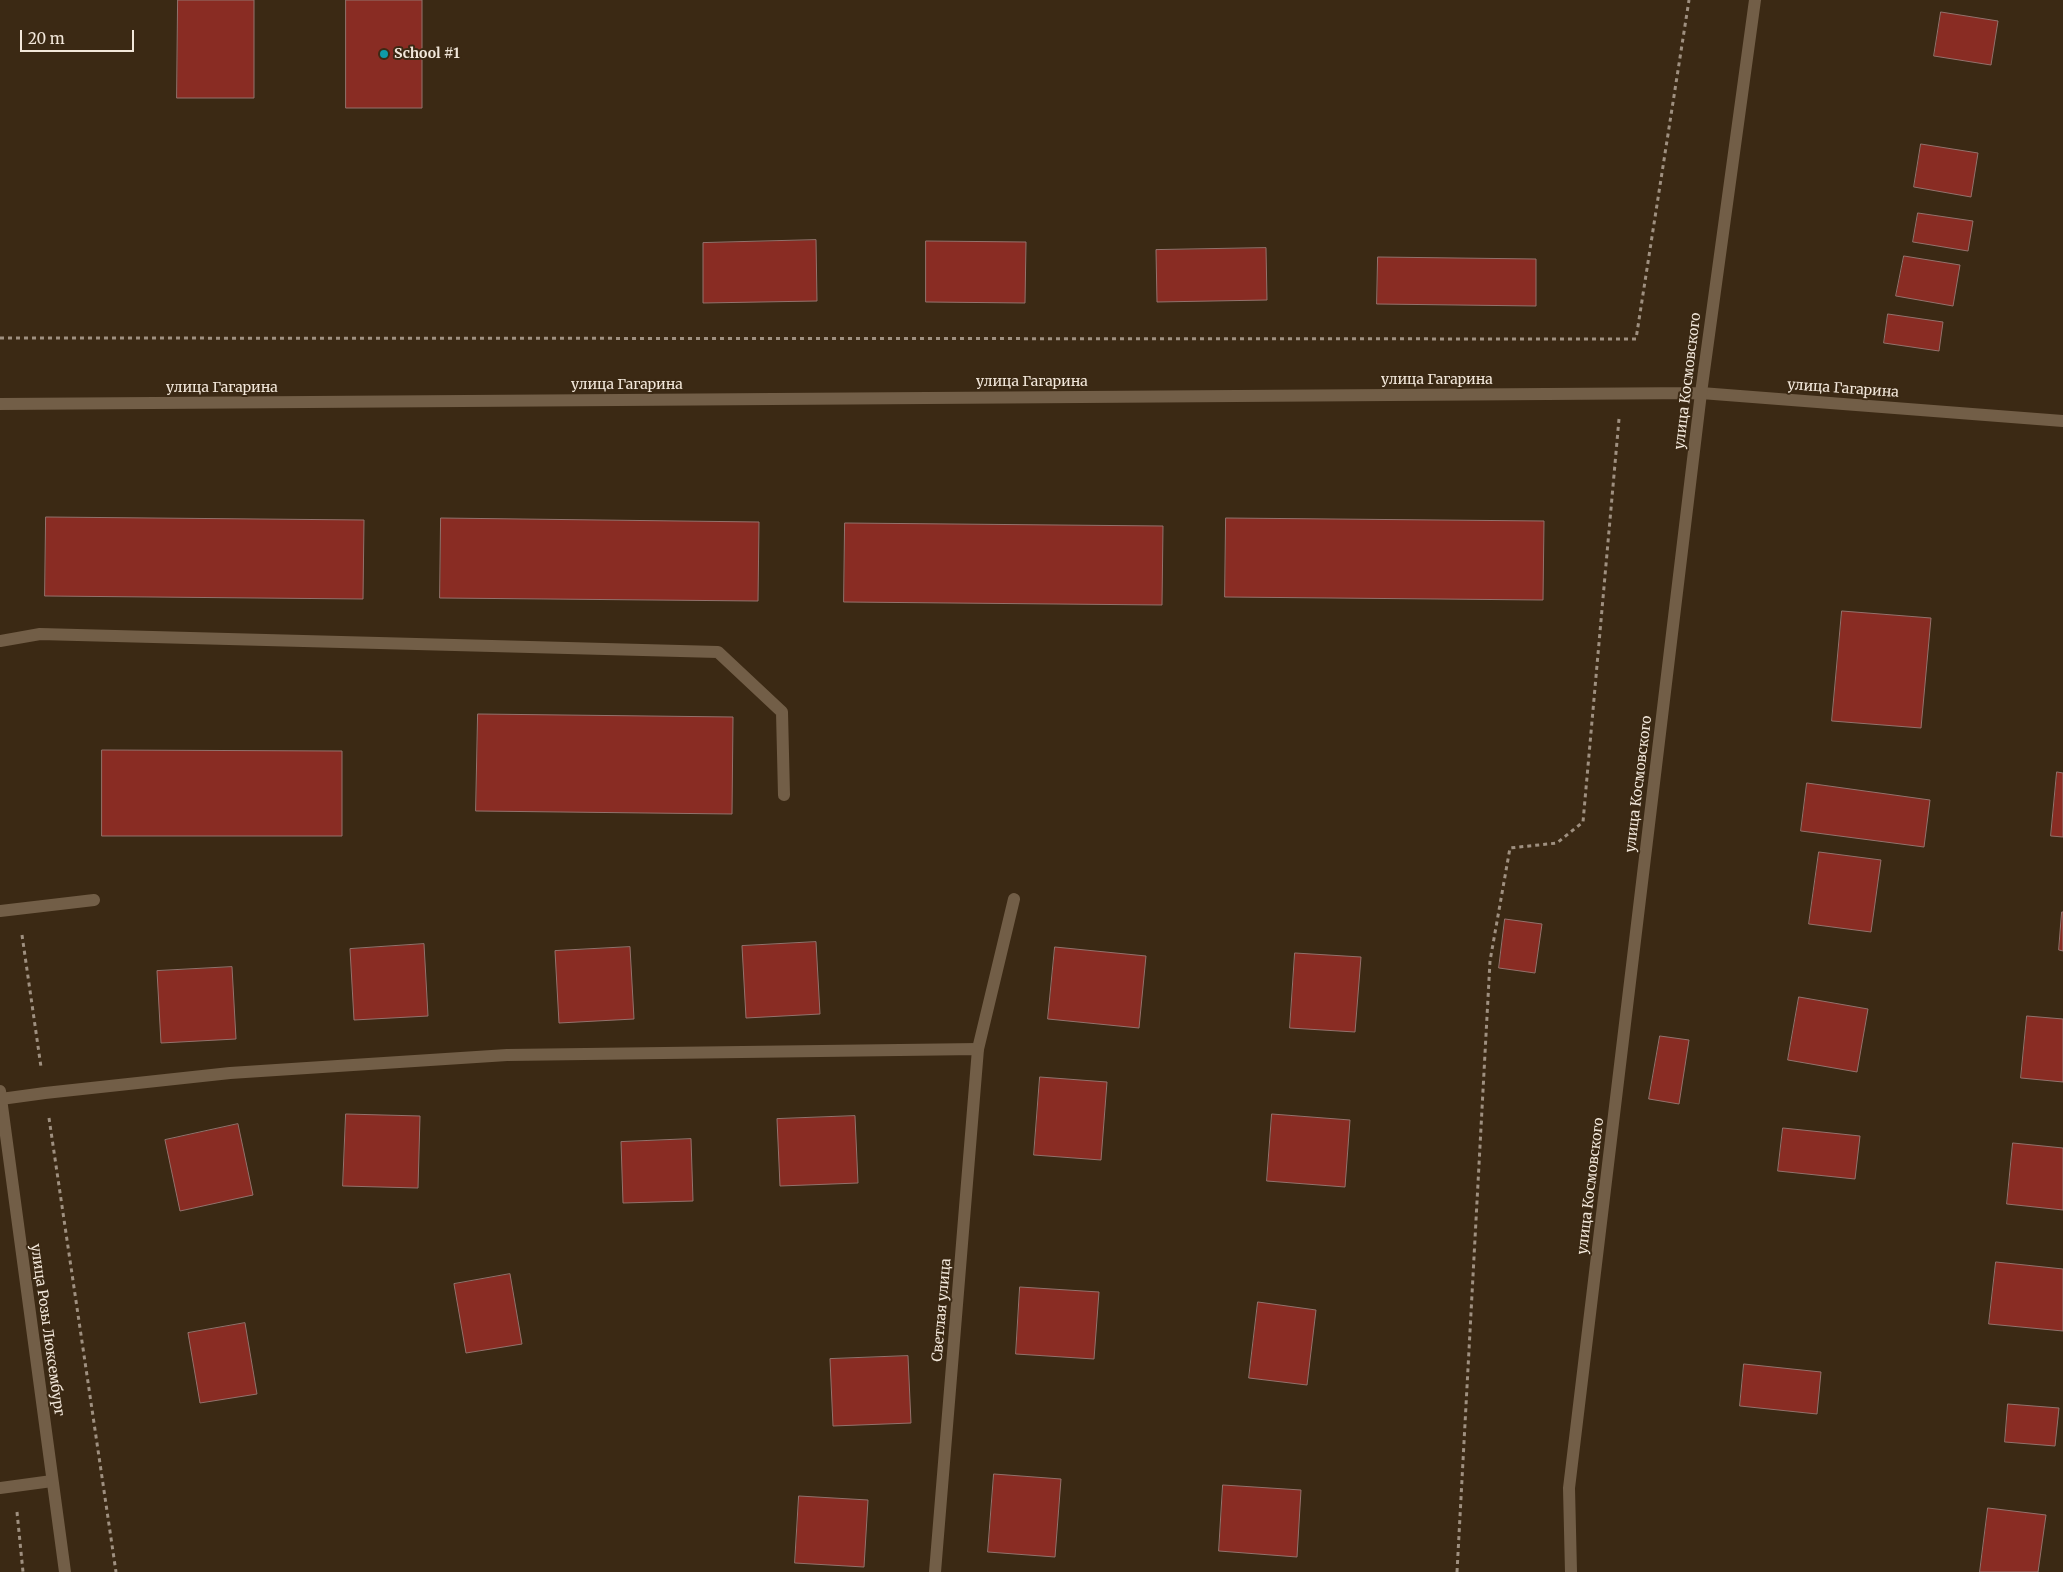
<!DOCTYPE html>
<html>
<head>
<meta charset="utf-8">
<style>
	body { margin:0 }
	#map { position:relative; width:2063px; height:1572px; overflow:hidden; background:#3b2914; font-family:Merriweather,serif }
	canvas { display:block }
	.scale { position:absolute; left:20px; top:30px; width:114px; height:22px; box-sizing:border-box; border:2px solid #f2e7da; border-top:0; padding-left:6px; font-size:15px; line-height:18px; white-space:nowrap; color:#f2e7da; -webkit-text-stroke:4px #3b2914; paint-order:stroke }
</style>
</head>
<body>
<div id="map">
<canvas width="2063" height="1572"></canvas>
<div class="scale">20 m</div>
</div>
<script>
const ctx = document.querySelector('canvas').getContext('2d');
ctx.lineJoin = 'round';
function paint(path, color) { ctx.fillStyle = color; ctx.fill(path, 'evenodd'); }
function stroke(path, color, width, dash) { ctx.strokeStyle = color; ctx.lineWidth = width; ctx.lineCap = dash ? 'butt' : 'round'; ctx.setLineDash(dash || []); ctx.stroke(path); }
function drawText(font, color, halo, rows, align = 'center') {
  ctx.font = font + ' Merriweather,serif'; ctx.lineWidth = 4; ctx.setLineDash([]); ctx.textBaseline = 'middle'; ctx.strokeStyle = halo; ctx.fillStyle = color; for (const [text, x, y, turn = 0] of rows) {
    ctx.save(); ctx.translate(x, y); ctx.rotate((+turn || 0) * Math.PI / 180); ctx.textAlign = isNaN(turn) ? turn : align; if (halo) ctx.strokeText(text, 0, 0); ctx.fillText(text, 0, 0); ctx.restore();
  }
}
const building = new Path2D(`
	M178,0h76v98h-77z
	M346,0h76v108h-76z
	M1941,12l57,9 -7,44 -57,-9z
	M1921,144l57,9 -7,44 -57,-10z
	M1918,213l55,8 -5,30 -55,-9z
	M816,240l1,61 -114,2v-60z
	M926,241l100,1 -1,61 -99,-1z
	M1266,248l1,52 -110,2 -1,-52z
	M1904,256l56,9 -7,41 -57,-10z
	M1378,257l158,2v47l-159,-2z
	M1888,314l55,8 -4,29 -55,-8z
	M46,517l318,3 -1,79 -318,-3z
	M441,518l318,4 -1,79 -318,-3z
	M1226,518l318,3 -1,79 -318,-3z
	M845,523l318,3 -1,79 -318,-3z
	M1842,611l89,7 -10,110 -89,-7z
	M478,714l255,3 -1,97 -256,-3z
	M102,750l240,1v85h-240z
	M2057,772l6,1v64l-12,-1z
	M1807,783l123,17 -6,47 -123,-16z
	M1819,852l62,8 -10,72 -62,-8z
	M2062,912h1v39l-4,-1z
	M1505,919l37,5 -7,49 -36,-5z
	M816,942l4,72 -74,4 -4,-72z
	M424,944l4,72 -74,4 -4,-71z
	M630,947l4,72 -75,4 -4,-72z
	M1055,947l91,9 -7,72 -91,-9z
	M1295,953l66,4 -6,75 -65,-4z
	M232,967l4,72 -75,4 -4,-72z
	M1799,997l69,12 -11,63 -69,-12z
	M2027,1016l36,3v63l-42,-4z
	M1660,1036l29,4 -10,64 -30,-5z
	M1040,1077l67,5 -6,78 -67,-5z
	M346,1114l74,2 -2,72 -75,-2z
	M1272,1114l78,6 -5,67 -78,-6z
	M855,1116l3,67 -78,3 -3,-67z
	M238,1124l15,71 -73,16 -15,-71z
	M1783,1128l77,8 -5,43 -77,-8z
	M691,1139l2,62 -70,2 -2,-61z
	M2013,1143l50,5v62l-56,-6z
	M1996,1262l67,7v62l-74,-7z
	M510,1274l12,70 -56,9 -12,-69z
	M1020,1287l79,5 -5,67 -78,-5z
	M1258,1302l58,8 -9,75 -58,-7z
	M245,1323l12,71 -57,9 -12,-70z
	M908,1356l3,67 -78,3 -3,-67z
	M1744,1364l77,8 -4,42 -77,-8z
	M2008,1404l51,4 -4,38 -50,-4z
	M994,1474l67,5 -6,78 -67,-5z
	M1223,1485l78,5 -4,67 -78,-6z
	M799,1496l69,4 -4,67 -69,-4z
	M1988,1508l58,7 -8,57h-58z`);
paint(building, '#892c23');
stroke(building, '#93726c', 1);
stroke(new Path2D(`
	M0,338l1636,1 53,-339
	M22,935l19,132
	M49,1118l67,454
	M17,1512l6,60
	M1457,1572l33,-611 20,-113 47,-5 26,-21 36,-403`), '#9f9080', 3, [4, 4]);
stroke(new Path2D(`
	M0,641l40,-7 678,18 64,60 2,83
	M0,911l94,-11
	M978,1049l36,-150
	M0,1488l52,-7`), '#725e47', 12);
stroke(new Path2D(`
	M1701,393l362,28
	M0,1091l65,481
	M1,1099l44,-6 185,-20 277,-18 471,-6 -43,523`), '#725e47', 12);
stroke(new Path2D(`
	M0,404l1701,-11
	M1571,1572l-2,-84 132,-1095 54,-393`), '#725e47', 12);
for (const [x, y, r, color] of [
	[384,54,5,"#0f9aa8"]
]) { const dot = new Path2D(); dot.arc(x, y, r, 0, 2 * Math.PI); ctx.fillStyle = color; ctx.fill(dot); stroke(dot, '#3b2914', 2); }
drawText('bold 14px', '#f2e7da', '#3b2914', [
	["School #1",394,54]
], 'left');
drawText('14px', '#f2e7da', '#3b2914', [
	["улица Гагарина",1437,380],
	["улица Космовского",1688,381,-83],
	["улица Гагарина",1032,382],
	["улица Гагарина",627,385],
	["улица Гагарина",222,388],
	["улица Гагарина",1843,389,4],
	["улица Космовского",1639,784,-83],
	["улица Космовского",1591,1186,-83],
	["Светлая улица",942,1310,-85],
	["улица Розы Люксембург",47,1330,82]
]);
</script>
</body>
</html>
